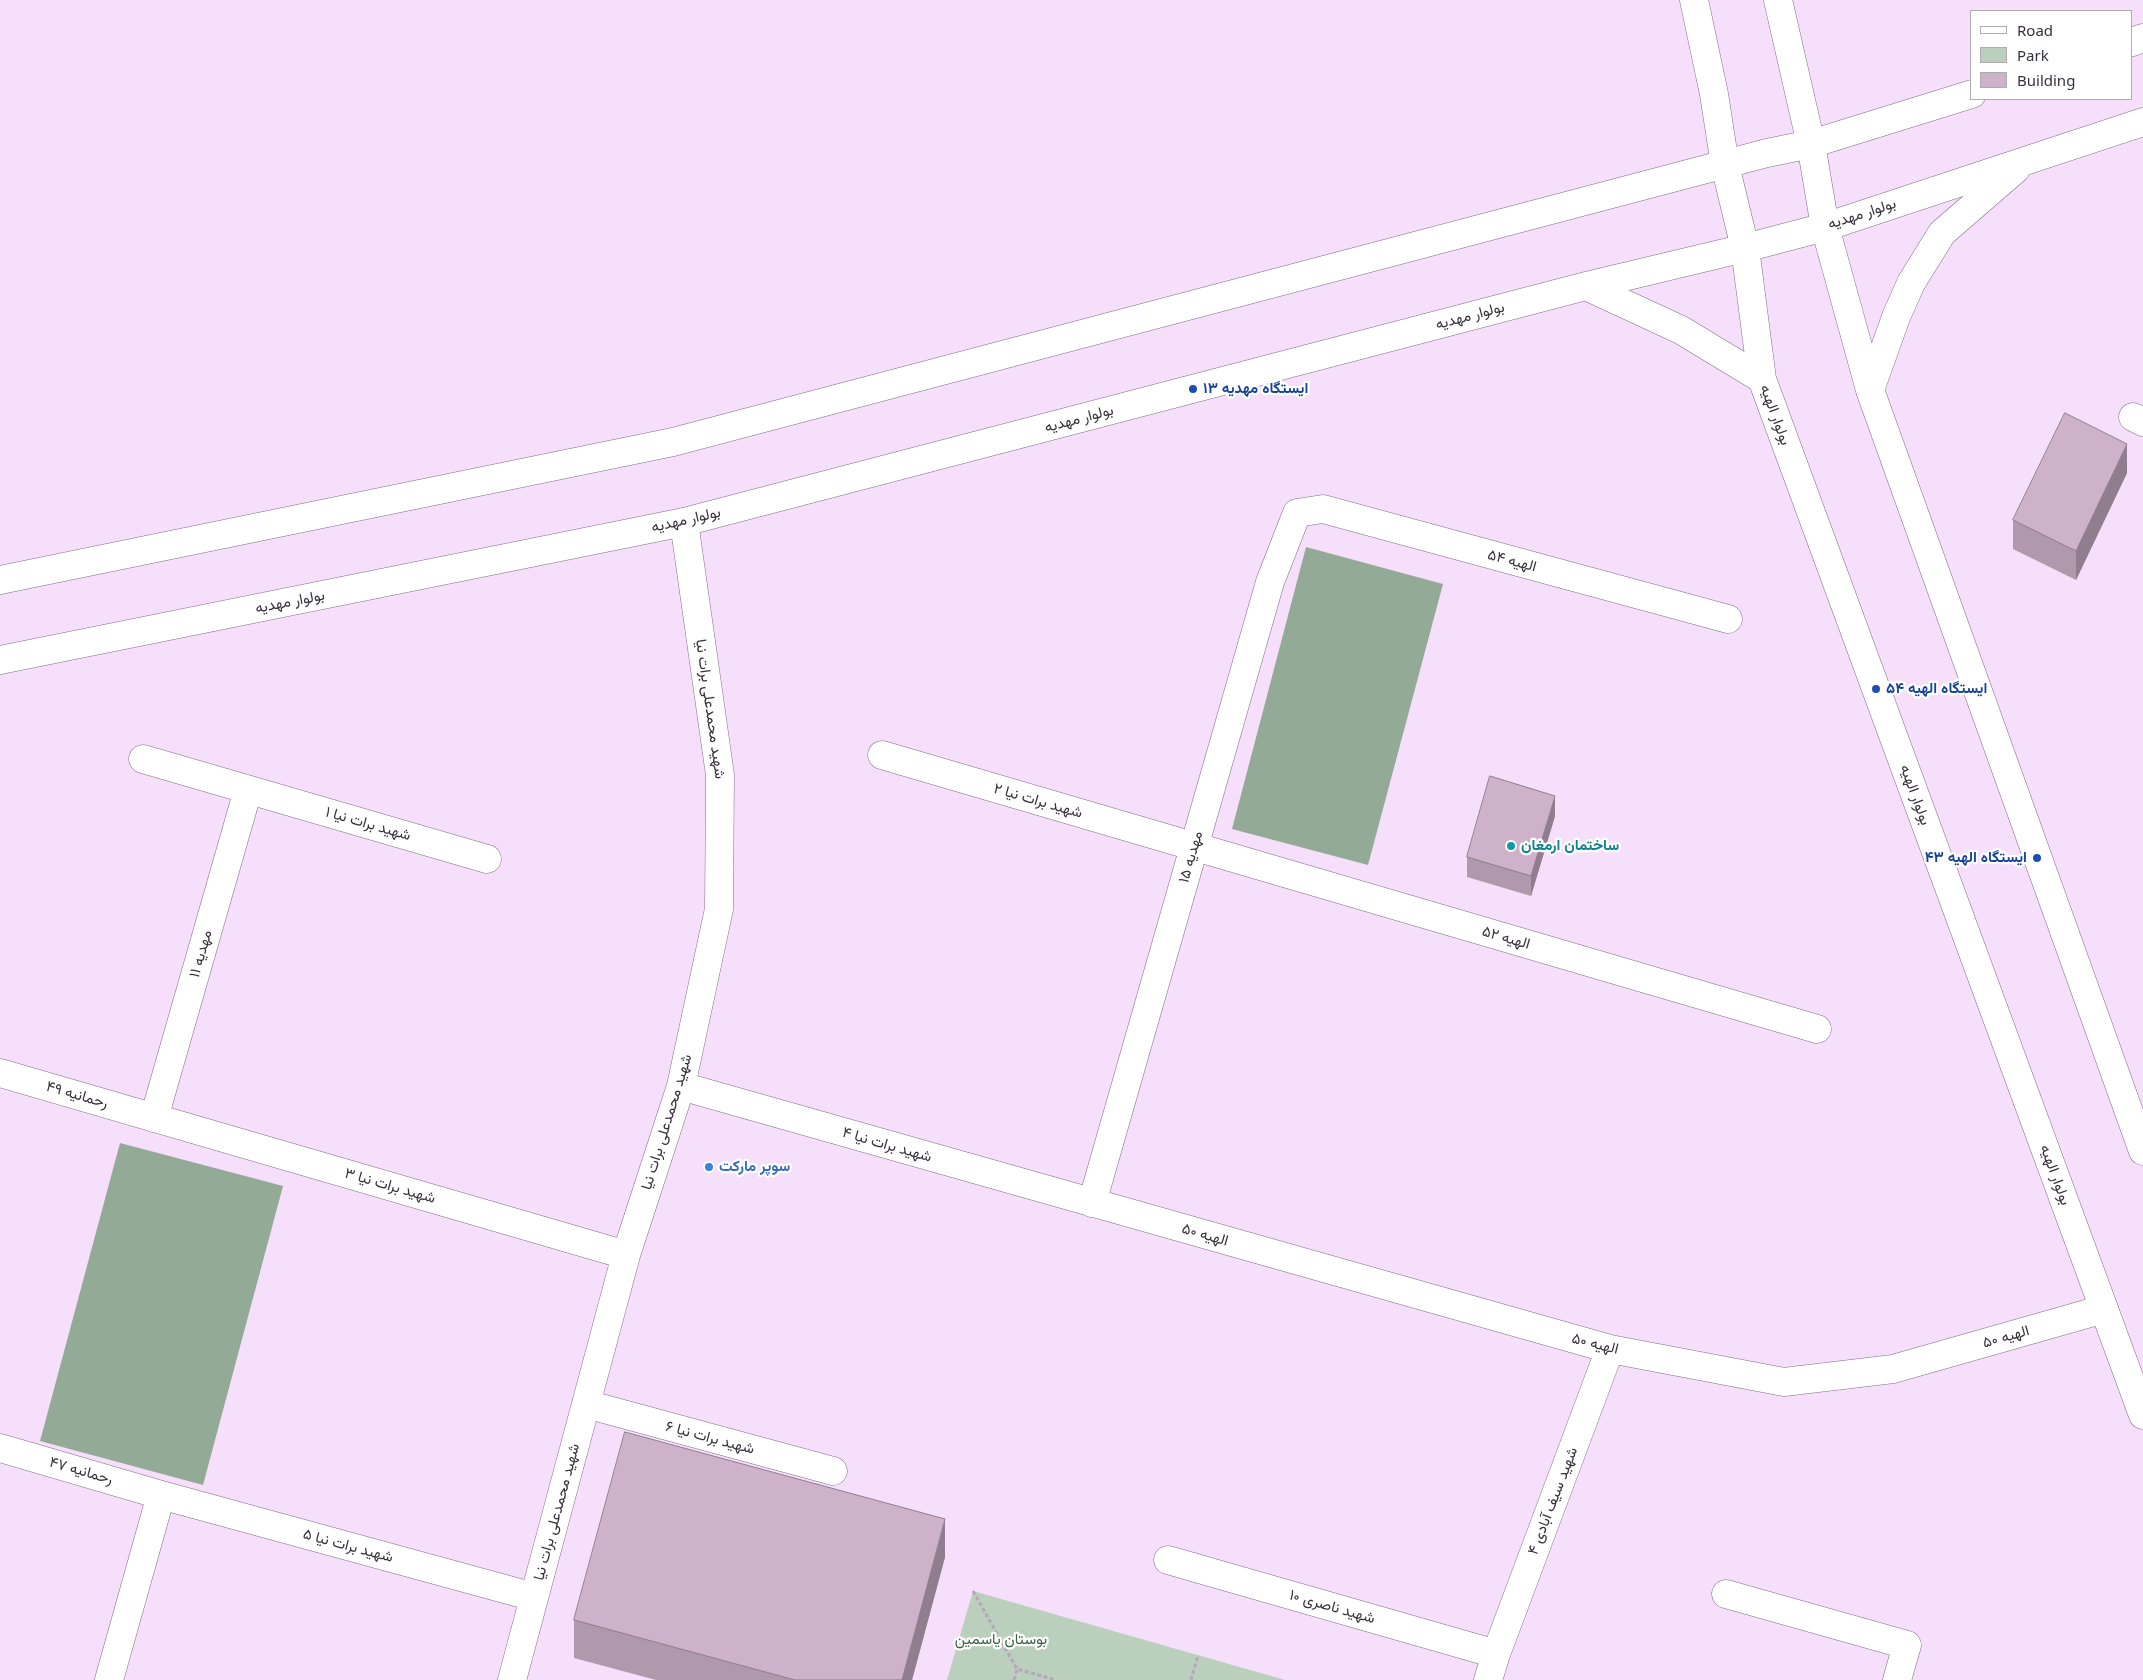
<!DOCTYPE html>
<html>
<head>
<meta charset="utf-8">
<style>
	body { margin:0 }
	#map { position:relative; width:2143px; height:1680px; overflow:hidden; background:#f6dffb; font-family:"Noto Sans",sans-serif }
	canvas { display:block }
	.legend { position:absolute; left:1970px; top:10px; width:162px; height:90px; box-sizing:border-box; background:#fff; border:1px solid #afacb0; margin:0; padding:6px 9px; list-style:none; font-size:15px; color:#38303a }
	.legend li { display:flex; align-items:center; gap:10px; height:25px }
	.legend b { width:25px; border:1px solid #afacb0 }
</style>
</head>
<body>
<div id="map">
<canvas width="2143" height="1680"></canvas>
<ul class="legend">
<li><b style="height:6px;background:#fff"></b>Road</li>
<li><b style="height:14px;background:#bad0bd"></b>Park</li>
<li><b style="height:14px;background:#cdb2c9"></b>Building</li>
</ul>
</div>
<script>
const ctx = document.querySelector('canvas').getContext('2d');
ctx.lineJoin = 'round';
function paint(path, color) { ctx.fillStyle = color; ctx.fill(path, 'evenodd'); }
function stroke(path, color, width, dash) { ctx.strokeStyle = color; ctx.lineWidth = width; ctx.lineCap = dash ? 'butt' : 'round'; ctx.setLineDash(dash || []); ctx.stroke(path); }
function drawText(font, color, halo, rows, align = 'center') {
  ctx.font = font + ' "Noto Sans",Vazirmatn,sans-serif'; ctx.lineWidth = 4.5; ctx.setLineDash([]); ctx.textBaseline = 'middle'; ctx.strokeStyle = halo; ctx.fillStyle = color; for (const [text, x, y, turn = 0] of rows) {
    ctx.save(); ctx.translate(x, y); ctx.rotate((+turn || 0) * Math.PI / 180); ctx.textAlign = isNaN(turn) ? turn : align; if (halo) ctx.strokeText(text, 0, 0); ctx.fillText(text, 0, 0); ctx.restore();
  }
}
paint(new Path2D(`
	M973,1591l312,89h-338z`), '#bad0bd');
paint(new Path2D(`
	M1306,547l137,37 -75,281 -136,-36z
	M120,1143l163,43 -80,299 -163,-44z`), '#93ab96');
const minor = new Path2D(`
	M1694,0l20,94 11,71
	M1778,0l33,144
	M2133,417l10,5
	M882,755l935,274
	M143,759l344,100
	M0,1073l626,182
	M681,1086l929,263 174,33 109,-13 211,-60
	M154,1118l94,-328
	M1092,1203l178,-621 27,-69 26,-4 405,110
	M586,1404l247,67
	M0,1448l161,47 373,102
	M1168,1560l328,94
	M1726,1594l181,51 -10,35
	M109,1680l52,-185
	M512,1680l114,-425 55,-169 38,-177 1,-134 -36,-253
	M1488,1680l8,-26 114,-305`);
const major = new Path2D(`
	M2132,42l11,-4
	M1811,144l14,83 45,163 273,761
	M1725,165l20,83 17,131 381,1036
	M1586,286l95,44 81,49
	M1870,390l26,-73 15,-34 31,-50 74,-64
	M0,580l673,-138 1094,-289 44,-9 161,-50
	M0,660l684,-138 902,-236 159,-38 80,-21 318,-105`);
stroke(minor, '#806d85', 29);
stroke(major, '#806d85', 29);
stroke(new Path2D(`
	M973,1591l44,78
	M1014,1680l3,-11 39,11
	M1191,1680l7,-25`), '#b8a6bd', 3, [4, 2.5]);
stroke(minor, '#fff', 28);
stroke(major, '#fff', 28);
paint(new Path2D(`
	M2127,473l-51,107 -63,-31v-29z
	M1555,816l-24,80 -64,-19v-20z
	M945,1557l-33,123h-256l-82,-22v-38z`), '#b099ad');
paint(new Path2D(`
	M2127,444v29l-51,107v-29z
	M1555,796v20l-24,80v-20z
	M945,1519v38l-33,123h-10z`), '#907d8d');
const building = new Path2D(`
	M2065,413l62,31 -51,107 -63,-31z
	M1490,776l65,20 -24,80 -64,-19z
	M625,1432l320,87 -43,161h-107l-221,-60z`);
paint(building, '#cdb2c9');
stroke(building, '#907d8d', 1);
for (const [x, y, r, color] of [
	[1193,389,5,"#1a4fb4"],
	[1876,689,5,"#1a4fb4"],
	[1511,846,5,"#0f9aa8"],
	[2037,858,5,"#1a4fb4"],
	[709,1167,5,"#3f7fe0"]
]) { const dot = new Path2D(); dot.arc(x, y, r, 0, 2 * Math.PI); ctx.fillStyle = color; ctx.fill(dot); stroke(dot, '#fff', 2); }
drawText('15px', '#38303a', '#fff', [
	["بولوار مهدیه",1862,214,-18],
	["بولوار مهدیه",1470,316,-15],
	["بولوار الهیه",1775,415,70],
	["بولوار مهدیه",1079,419,-15],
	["بولوار مهدیه",686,520,-13],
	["الهیه ۵۴",1512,561,15],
	["بولوار مهدیه",290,602,-11],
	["شهید محمدعلی برات نیا",710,709,82],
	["بولوار الهیه",1915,795,70],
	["شهید برات نیا ۲",1038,801,16],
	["شهید برات نیا ۱",368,824,16],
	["مهدیه ۱۵",1191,857,-74],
	["الهیه ۵۲",1506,938,16],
	["مهدیه ۱۱",201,954,-74],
	["رحمانیه ۴۹",77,1095,16],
	["شهید محمدعلی برات نیا",667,1122,-73],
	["شهید برات نیا ۴",887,1145,16],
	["بولوار الهیه",2055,1175,70],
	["شهید برات نیا ۳",390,1186,16],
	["الهیه ۵۰",1205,1235,16],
	["الهیه ۵۰",2006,1337,-16],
	["الهیه ۵۰",1595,1344,14],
	["شهید برات نیا ۶",710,1438,15],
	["رحمانیه ۴۷",81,1471,16],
	["شهید سیف آبادی ۴",1553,1501,-69],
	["شهید محمدعلی برات نیا",557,1512,-75],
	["شهید برات نیا ۵",348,1546,15],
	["شهید ناصری ۱۰",1332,1607,16]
]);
drawText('bold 15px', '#164399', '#fff', [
	["ایستگاه مهدیه ۱۳",1203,389],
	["ایستگاه الهیه ۵۴",1886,689],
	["ایستگاه الهیه ۴۳",2027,858,"right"]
], 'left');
drawText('bold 15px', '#0d838f', '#fff', [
	["ساختمان ارمغان",1521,846]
], 'left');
drawText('bold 15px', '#366cbe', '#fff', [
	["سوپر مارکت",719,1167]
], 'left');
drawText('15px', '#3a6342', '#fff', [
	["بوستان یاسمین",1001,1640]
]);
</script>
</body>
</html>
